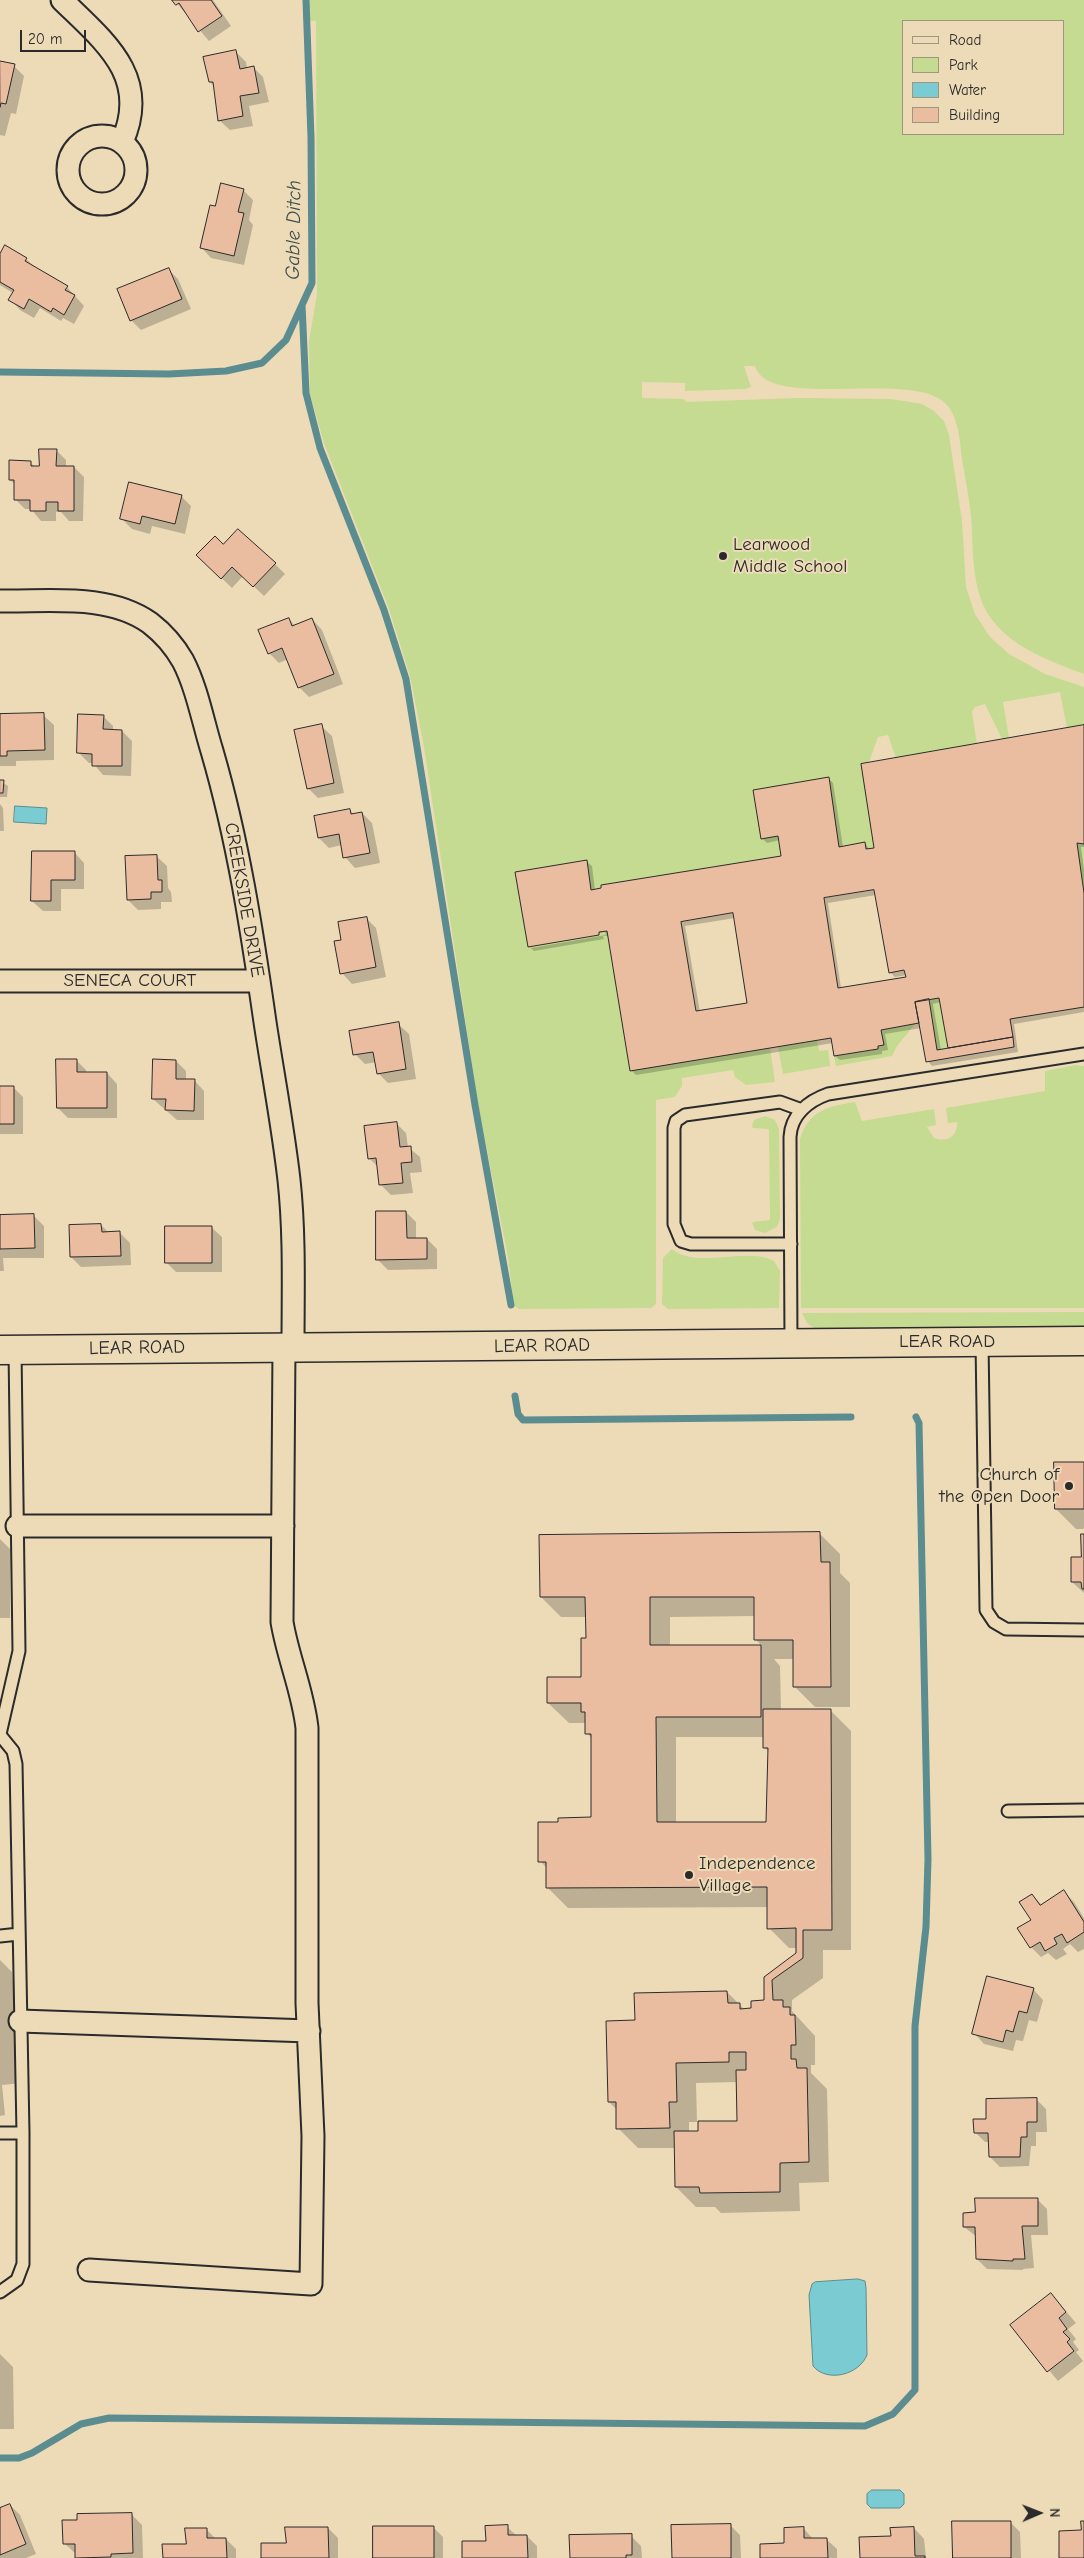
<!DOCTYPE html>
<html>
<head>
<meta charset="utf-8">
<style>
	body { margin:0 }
	#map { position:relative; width:1084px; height:2558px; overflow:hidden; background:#eddbb8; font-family:"Comic Neue",sans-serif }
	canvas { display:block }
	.legend { position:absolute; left:902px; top:20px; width:162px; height:115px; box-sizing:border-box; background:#eddbb8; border:1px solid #9f9580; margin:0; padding:6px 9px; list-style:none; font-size:15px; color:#2b2b2b }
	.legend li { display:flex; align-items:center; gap:10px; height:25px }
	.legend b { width:25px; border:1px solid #9f9580 }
	.north { position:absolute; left:1014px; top:2488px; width:50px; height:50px; -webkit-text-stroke:4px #eddbb8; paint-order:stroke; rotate:89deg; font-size:14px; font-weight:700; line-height:20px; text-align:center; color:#2b2b2b }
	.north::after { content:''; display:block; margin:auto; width:18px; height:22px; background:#2b2b2b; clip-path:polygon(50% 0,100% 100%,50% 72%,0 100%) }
	.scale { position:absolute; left:20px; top:30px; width:66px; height:22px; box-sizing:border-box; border:2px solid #2b2b2b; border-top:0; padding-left:6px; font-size:15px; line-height:18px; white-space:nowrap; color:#2b2b2b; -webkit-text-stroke:4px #eddbb8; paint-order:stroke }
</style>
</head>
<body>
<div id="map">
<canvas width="1084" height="2558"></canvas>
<ul class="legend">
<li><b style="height:6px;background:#eddbb8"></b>Road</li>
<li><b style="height:14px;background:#c5db91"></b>Park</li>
<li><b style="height:14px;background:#7bccd2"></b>Water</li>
<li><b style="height:14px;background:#ebbda0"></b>Building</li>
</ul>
<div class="north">N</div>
<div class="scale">20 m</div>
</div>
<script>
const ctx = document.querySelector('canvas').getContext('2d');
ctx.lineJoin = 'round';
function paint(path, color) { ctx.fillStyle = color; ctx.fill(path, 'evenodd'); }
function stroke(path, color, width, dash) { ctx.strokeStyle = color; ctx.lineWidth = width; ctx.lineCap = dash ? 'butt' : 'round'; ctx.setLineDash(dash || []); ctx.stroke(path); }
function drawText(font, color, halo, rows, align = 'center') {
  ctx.font = font + ' "Comic Neue",sans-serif'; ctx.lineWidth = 4; ctx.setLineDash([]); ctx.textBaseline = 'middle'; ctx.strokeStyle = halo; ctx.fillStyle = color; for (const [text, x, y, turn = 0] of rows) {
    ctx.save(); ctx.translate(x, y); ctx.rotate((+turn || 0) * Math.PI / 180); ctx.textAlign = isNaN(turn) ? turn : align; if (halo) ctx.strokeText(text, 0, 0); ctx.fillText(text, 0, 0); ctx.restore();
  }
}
paint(new Path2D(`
	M303,0h781v674c-32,-12 -69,-25 -91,-53 -23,-29 -19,-70 -22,-105 -2,-19 -6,-38 -9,-57 -2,-17 -3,-40 -15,-54 -32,-37 -179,7 -192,-39h-11l7,21 -6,2 -60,2v-8l-43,-1v16l42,1 2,3 111,-4 94,1 31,5 12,7 10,10 5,14 13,86 4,66 9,27 15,23 19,17 36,20 39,13v38l-17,3 -7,-36 -57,10 6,36 -7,1 -17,-35 -10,3 -3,5 5,32 -81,14 -8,-23 -10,2 -9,25 -8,2 13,84 -8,1 -1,-7 -26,5 -11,-70 -75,13 8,48 17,-2 3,20 -180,29v3l-10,2 -4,-30 -72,12 13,75 71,-12v-3l8,-1 23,139 140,-22 5,34 -29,3 -11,-8 -2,-7 -51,8v8l-7,11 -19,3v204l-5,4 -132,1 -5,-3 -6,-49 -30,-153 -54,-357 -14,-71 -21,-67 -65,-166 -14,-49 -1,-53 8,-47 -1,-273 -13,-1zM903,21h160v113h-160z
	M1082,842l2,2v49l-7,-50z
	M939,998l9,50 -11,2 -8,-51z
	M916,1023l-19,23 -5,10 -56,10 -2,-10 44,-7v-3l6,-1 -3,-15z
	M817,1040l2,11 9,-1 2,16 -47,8 -5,-27z
	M1076,1065l8,1v242h-283l-1,-169c9,-29 29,-33 55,-37l7,19 72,-12 2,16 -9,2 7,11c13,5 24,-2 23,-16l-9,1 -2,-15 99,-17v-20z
	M765,1116l10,4 4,9 1,90 -3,8 -12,6 -10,-3 -3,-8 18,-2 -1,-91 -16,-1 -1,-2 2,-6z
	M672,1249c26,21 74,-3 102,12l6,10 -1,37 -111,1 -6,-5 1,-46z
	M1084,1312v15l-270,1 -7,-5 -5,-10z`), '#c5db91');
const water = new Path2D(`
	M15,806l32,2 -1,16 -32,-2z
	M858,2279l7,2 1,7 1,67c-8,20 -40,28 -54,11l-4,-71 3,-11 3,-2z
	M872,2490h28l4,4v10l-4,4h-29l-4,-4v-10z`);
paint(water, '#7bccd2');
stroke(water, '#5b8c8f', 1);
paint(new Path2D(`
	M174,0h39l18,26 -22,15z
	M236,52l10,10 1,6 6,-1 10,10 6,25 -20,4 4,20 -23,4 -11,-10 -4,-33 -5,-5z
	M0,62l14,4 10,10 -8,38 -5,-1 -6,23 -5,-1z
	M243,190l10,10 -4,20 4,5 -9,40 -33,-7 -10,-11 15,-39z
	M0,256l26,3 11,10 30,18 17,19 -10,18 -11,-6 -2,3 -21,-13 -6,10 -14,-8 -10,-11 3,-6 -13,-8z
	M168,269l10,10 13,30 -50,21 -10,-10z
	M56,450l10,10v7h8l10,10 -1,44h-14l-8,-9h-5v9h-15l-10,-12h-6l-10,-10 1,-14 -6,-5 20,-18 6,6h4z
	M181,496l10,10 -6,28 -33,-8 -2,8 -18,-5 -10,-10z
	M223,546l52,18 10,10 -21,22 -21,-20 -11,12 -24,-23z
	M289,619l6,7 17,-7 10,11 21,54 -34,13 -10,-10 -11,-28 -9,4 -10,-10z
	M0,715h43l11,10v35l-38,1v5h-16z
	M103,716l10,10v5h9l10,10 -1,35 -28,-1 -10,-12h-4l-11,-11z
	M321,726l11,10 12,57 -26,5 -10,-10z
	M1084,727v120h-3l3,23v142l-70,12 4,28 -86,14 -4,-5 -7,-33 -36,6 3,16 -6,1v3l-42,6 -5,-4 -2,-13 -197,32 -5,-5 -22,-134h-6l1,3 -70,12 -5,-5 58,-84 5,4 3,24 187,-33 -2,-17 -13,3 -5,-5 66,-60 5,5 10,64 22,-4 5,7 6,-1zM876,895l14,77 5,5 12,-2v3l-66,10 -13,-85zM735,918l14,86 -49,8 -15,-86zM605,932l1,3 -75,13v-3zM941,1002l8,47 -8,1 -8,-46z
	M0,781l8,5 -1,11h-7z
	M0,804l3,4 1,23h-4z
	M350,810l4,5 8,-2 10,10 8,40 -25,5 -10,-11 -3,-12 -13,3 -10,-10z
	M74,852l10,11v26h-23v22h-18l-11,-10z
	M156,856l11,10 1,22 3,4 1,10h-11v7l-23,1 -10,-10z
	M366,918l10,10 10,49 -34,7 -10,-11 1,-33z
	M398,1024l11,10 7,45 -28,4 -10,-10 -1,-11 -12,2 -10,-10z
	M76,1060l10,10v4l21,-1 10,11v34h-49l-10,-10z
	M176,1061l10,10v9h8l10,11v29h-27l-24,-21z
	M0,1087h13l10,10v37h-23z
	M396,1123l10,10 2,14 12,10 2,15 -12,1 3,20 -22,2 -10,-10 -2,-17 -10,-10z
	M406,1212l10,10v17h11l10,10v20l-49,1 -10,-10z
	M0,1216h34l10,10v32h-41l1,13h-4z
	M101,1225l8,8h11l10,10 1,22 -50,2 -10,-10z
	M211,1227l11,10v35h-46l-10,-10z
	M1084,1463v66h-8l-20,-20z
	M820,1534l20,20v19l10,10v124h-35l-21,-21v-27h-20l6,7 1,45h50l20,20v219h-28v28l-31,22v11l23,25v29h-4v8l16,16 2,93 -30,1 1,28 -79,2 -6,-6h-19l-20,-20v-39h-38l-20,-20 -1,-18 -8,-8 27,-80 91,-30 18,18h8l13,-8 -1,-25 32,-23v-6h-8l-20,-20v-21l-201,1 -20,-20v-19l-8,-8 19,-38 33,-5v-79l-5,-6v-10h-18l-21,-20 34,-25 5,-39v-22h-26l-20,-20zM755,1616v23l7,7h-92v-29zM676,1737h88v10l5,5 -1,71 -92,1zM737,2082l1,40 -39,10h-10v-10h8l-1,-39z
	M1084,1536v57l-12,-11 11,-24z
	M0,1539l10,10v69h-10z
	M1064,1892l10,10 10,16v31l-6,3 -8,-8 -7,5 4,5 -11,6 -8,-7 -7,4 -10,-10 1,-52 10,10z
	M0,1960l12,12 10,111 -20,2 3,30 -5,1z
	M1033,1989l10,11 -6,22 -8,-2 -6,21 -7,-1 -3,11 -29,-7 -10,-11z
	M1036,2099l10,10 1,23h-11v14h-5l-2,20 -29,1 -10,-10v-15h-5l-10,-10 13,-12z
	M1037,2199l10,10 1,26h-17l3,33 -11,1v1l-36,-1 -10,-10v-22l-13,-10 13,-13z
	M1051,2294l25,29 -8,6 8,10 -3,3 6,8 -3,2 7,9 -25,20 -46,-55z
	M0,2354l13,13 1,62h-14z
	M10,2505l10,10 16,39 -10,4h-26v-49z
	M132,2515l10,10 1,33h-67v-4l-12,-11z
	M1010,2522l10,10 1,26h-67z
	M730,2525l10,10 1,23h-68z
	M433,2527l10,10v21h-68z
	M507,2527l10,9h10l10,10v12h-74z
	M328,2528l10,10v20h-76l25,-14z
	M914,2528l10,11 2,19h-65l31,-21z
	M206,2529l10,10h10l10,10v9h-72l23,-13z
	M804,2529l10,11 12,-1 11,10v9h-76l24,-13z
	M631,2536l10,10 1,12h-71z`), '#0003');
stroke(new Path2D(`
	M302,305l4,88 14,55 64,162 22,69 69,426 36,200
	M0,372l169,2 57,-3 36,-8 24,-23 26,-57 -1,-146 -5,-137
	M515,1396l3,18 5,6 328,-3
	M0,2458h19l13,-5 49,-29 28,-6 756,8 28,-12 22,-24v-364l11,-99 2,-68 -9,-436 -3,-6`), '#5b8c8f', 7);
const building = new Path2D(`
	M172,0h39l11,16 -24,16 -19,-29 -3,2z
	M236,50l4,19 14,-3 5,27 -19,3 3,20 -25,5 -5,-39h-4l-6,-25z
	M0,61l15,3 -9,40 -5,-1 -1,4z
	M221,183l23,6 -6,23 6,1 -10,43 -34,-8 10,-43 5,1z
	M5,245l22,13 -2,3 43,25 -3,4 10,5 -11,20 -11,-7 -2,4 -22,-13 -5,10 -16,-9 6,-10 -14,-8v-28z
	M169,268l13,31 -52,22 -13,-32z
	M39,449h18l-1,17h18v45h-16v-9h-12v9h-16v-11h-16v-20h-5v-20l22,1v5h8z
	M129,482l53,13 -7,29 -33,-8 -2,8 -20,-5z
	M238,529l38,34 -23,24 -21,-20 -11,12 -25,-24 19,-19 8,8z
	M289,618l3,8 20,-8 22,56 -36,14 -16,-40 -14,6 -10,-24z
	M44,713l1,37 -38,1v5h-7v-42z
	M78,714l26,1 -1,14 19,1v36h-30v-12l-15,-1z
	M322,724l12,59 -27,6 -13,-59z
	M1084,725v119l-7,-1 7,50v114l-74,12 3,18 -65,11 -9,-50 -24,4 4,21 -38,7 3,15 -6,1v3l-44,7 -3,-18 -201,33 -23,-140 -8,1v3l-71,12 -13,-75 72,-12 4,30 10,-2v-3l180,-29 -3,-20 -17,3 -8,-49 76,-13 10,70 26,-5 1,7 8,-1 -13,-84zM874,890l15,83 15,-3 2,7 -68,11 -14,-90zM733,913l14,90 -51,8 -15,-89z
	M0,780h4l-1,13h-3z
	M350,809l1,5 11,-2 8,41 -27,5 -4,-24 -21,4 -4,-22z
	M32,851h43v29h-24v21h-20z
	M157,855l1,25h4v12h-11v7l-24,1 -2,-44z
	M367,917l9,50 -36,7 -6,-33 7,-1 -3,-18z
	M929,999l8,51 76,-13 1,10 -88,15 -11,-60z
	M399,1022l7,47 -29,5 -4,-22 -20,3 -4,-24z
	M56,1059h21v13h30v36h-50z
	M153,1059l23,1v19h19l-1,32 -29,-1 1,-11h-14z
	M0,1086h14v38h-14z
	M397,1122l3,25 11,-1 1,16 -11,1 2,20 -24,2 -3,-27 -8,1 -4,-33z
	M376,1211h30l1,27h20v21l-51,1z
	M34,1214l1,34 -35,1v-34z
	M101,1224l1,8 18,-1 1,25 -51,1 -1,-32z
	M165,1226h47v37h-47z
	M1054,1462h30v47h-29z
	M820,1532l1,30h9l1,125h-38v-47h-39v-43h-104v48h111v72h-105l1,105h109l2,-74h-5v-39h68l1,221h-29v28l-31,22 1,20h10v7h7v8h5l1,30h-5v14h5l1,9h10l2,94 -29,1v29l-80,1 -1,-6h-24l-1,-56h24v-10h39l-1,-51h10v-18h-17v10l-53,1 1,39h-8l1,26 -54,1v-27h-8l-2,-81 29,-1 -1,-27 93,-2 1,12h12v6l11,-1v-7l13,-1v-23l32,-24v-25l-29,1v-42l-221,1v-26h-8v-40h20v-4l33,-1v-83h-6v-22h-4v-9h-34v-26h34v-39h5l-1,-41h-45l-1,-62z
	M1081,1534h3v55h-2l-1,-7h-10v-25h10z
	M1064,1890l20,32v10l-17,11 -5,-9 -8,4 3,6 -12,7 -5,-9 -10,6 -13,-20 14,-8 -12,-18 13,-8 8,11z
	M987,1976l47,12 -7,25 -8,-2 -6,21 -7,-2 -3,12 -31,-8z
	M1037,2098v24h-10v15h-6l-1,20h-31l-1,-24h-14l-1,-14h13v-20z
	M975,2198h63v28h-16l3,33h-12v2l-37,-2 -1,-32h-12v-14l12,-1z
	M1051,2293l15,19 -7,6 8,11 -4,3 7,7 -3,3 7,9 -27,21 -37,-47z
	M10,2504l16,40 -26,11v-47z
	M132,2513l1,40 -22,1v3l-36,1v-14h-12l-1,-24h15v-6z
	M952,2521h59v37h-58z
	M1081,2521h3v37h-25v-27l22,-1z
	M731,2524v34h-59l-1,-33z
	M508,2525v10h19l1,23h-66v-17h24l-1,-15z
	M373,2526h61v32h-61z
	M285,2527h43l1,31h-68v-15h25z
	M804,2527v11h23l1,20h-68v-14l24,-1v-15z
	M914,2527l1,29h10v2h-65l-1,-21 32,-1 -1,-8z
	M185,2528h22v10h19l1,20h-64l-1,-14h24z
	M632,2534v21h-6v3h-56l-1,-23z`);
paint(building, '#ebbda0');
stroke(building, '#2b2b2b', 1);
const lane = new Path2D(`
	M791,1244h-100l-10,-3 -7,-17v-96l2,-7 9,-6 95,-13 22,8
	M982,1342l4,268 8,12 12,7 78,1
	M791,1344l-1,-207c1,-22 18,-36 38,-43l256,-40
	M0,1734l19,-83 -4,-301
	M0,1735l13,16 3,13 7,369v131l-6,16 -17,12
	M1008,1811l76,-1
	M0,1936l19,-2
	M0,2133h23`);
const street = new Path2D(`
	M62,0c43,42 89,77 60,142
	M68 170a34 34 0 1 1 68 0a34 34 0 1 1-68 0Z
	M0,601c49,1 108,-8 150,22 13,10 25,24 33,38 14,27 20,61 29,90 26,89 40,180 53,271 8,53 18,105 24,158 6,55 4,112 4,167
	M0,981h259
	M17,1526h266
	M20,2021l289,10
	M89,2270l222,14 2,-148 -6,-133v-275c-4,-37 -19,-70 -25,-106l2,-275`);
const secondary = new Path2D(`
	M0,1350l1084,-9`);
stroke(lane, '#2b2b2b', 15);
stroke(street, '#2b2b2b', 25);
stroke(secondary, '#2b2b2b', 31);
stroke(lane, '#eddbb8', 11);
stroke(street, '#eddbb8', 21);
stroke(secondary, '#eddbb8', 28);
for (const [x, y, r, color] of [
	[723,556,5,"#2b2b2b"],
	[1069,1486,5,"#2b2b2b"],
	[689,1875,5,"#2b2b2b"]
]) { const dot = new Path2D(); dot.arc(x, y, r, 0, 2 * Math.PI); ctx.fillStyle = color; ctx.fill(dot); stroke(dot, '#eddbb8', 2); }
drawText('19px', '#2b2b2b', '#eddbb8', [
	["Learwood",733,545],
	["Middle School",733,567],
	["Church of",1059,1475,"right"],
	["the Open Door",1059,1497,"right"],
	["Independence",699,1864],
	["Village",699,1886]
], 'left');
drawText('19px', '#2b2b2b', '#eddbb8', [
	["CREEKSIDE DRIVE",244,900,80],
	["SENECA COURT",130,981],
	["LEAR ROAD",947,1342],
	["LEAR ROAD",542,1346,-1],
	["LEAR ROAD",137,1348,-1]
]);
drawText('italic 20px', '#3b4b4c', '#eddbb8', [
	["Gable Ditch",294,230,-89]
]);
</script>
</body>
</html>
